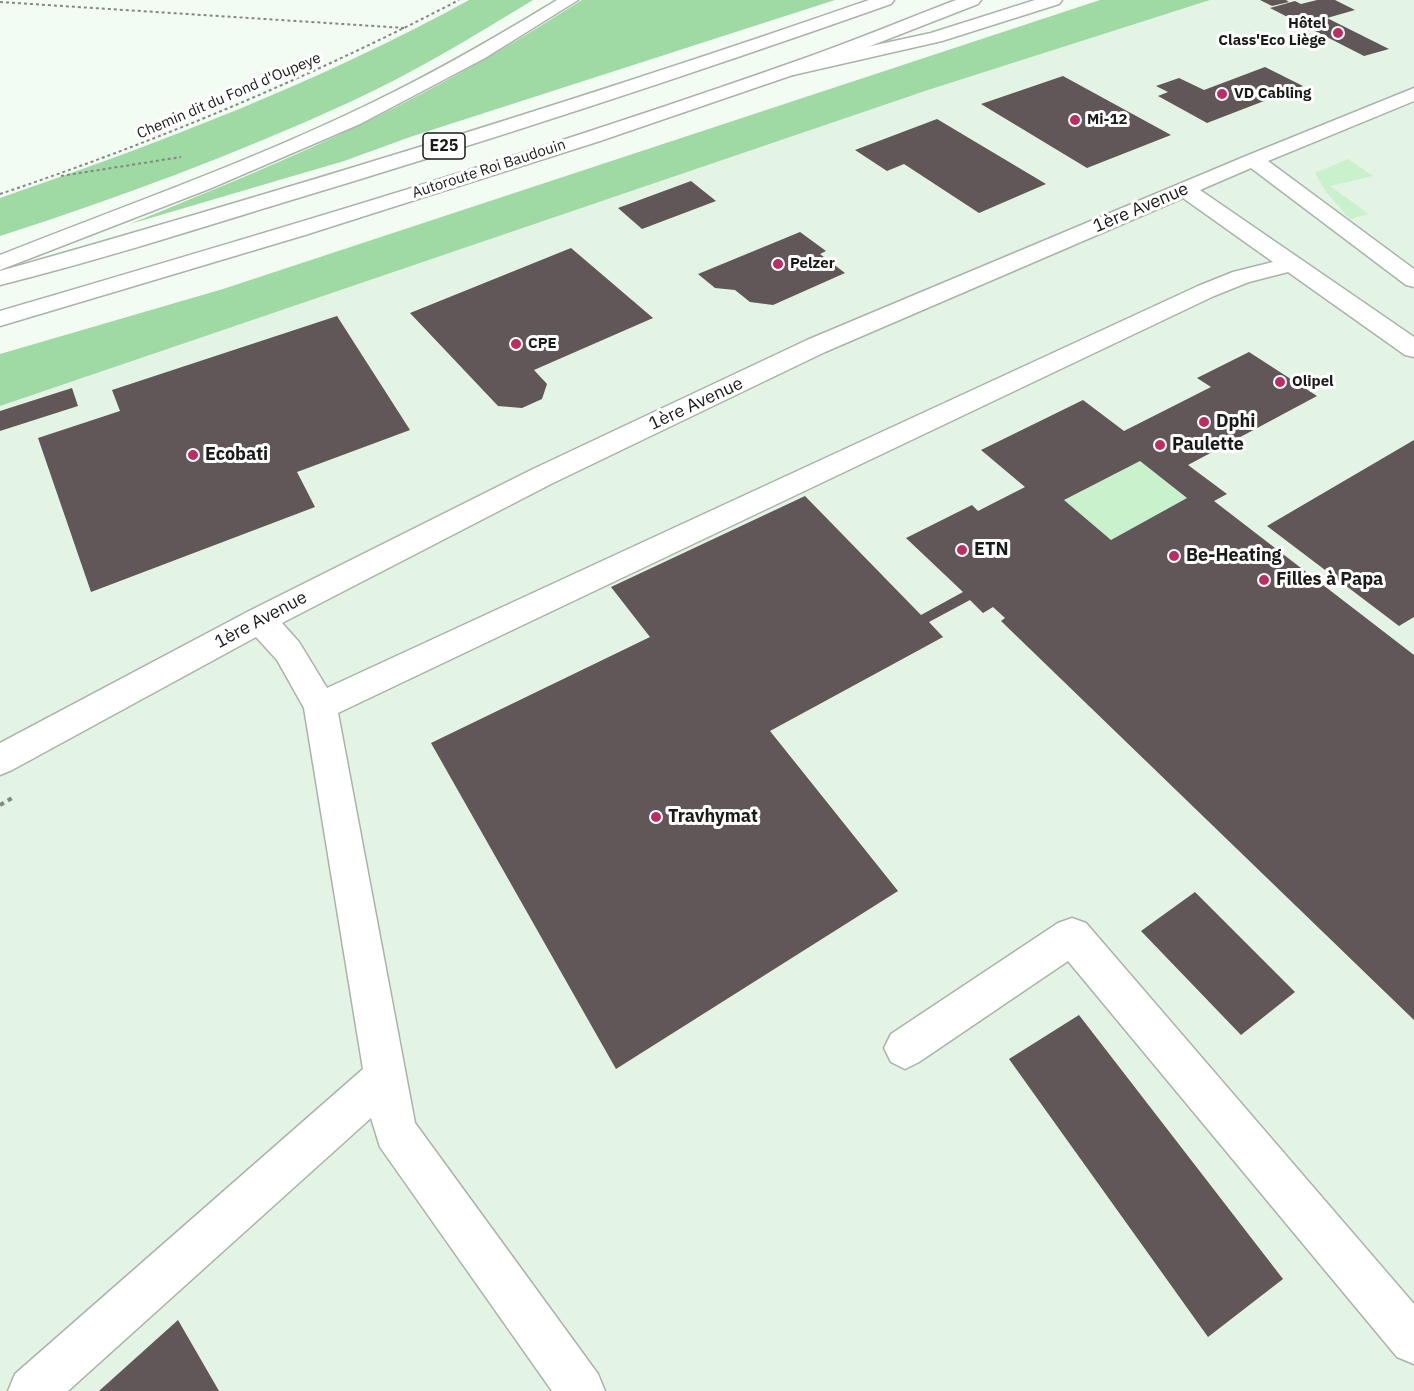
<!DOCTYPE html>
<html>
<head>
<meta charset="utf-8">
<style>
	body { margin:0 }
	canvas { display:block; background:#f2fcf3 }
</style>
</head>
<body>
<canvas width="1414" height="1391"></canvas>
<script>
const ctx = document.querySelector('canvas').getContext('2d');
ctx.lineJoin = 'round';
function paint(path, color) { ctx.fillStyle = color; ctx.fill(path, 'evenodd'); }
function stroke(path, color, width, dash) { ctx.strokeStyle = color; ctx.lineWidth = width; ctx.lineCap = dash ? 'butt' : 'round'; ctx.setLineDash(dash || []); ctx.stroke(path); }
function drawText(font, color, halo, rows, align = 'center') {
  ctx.font = font + ' "IBM Plex Sans",sans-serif'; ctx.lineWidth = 6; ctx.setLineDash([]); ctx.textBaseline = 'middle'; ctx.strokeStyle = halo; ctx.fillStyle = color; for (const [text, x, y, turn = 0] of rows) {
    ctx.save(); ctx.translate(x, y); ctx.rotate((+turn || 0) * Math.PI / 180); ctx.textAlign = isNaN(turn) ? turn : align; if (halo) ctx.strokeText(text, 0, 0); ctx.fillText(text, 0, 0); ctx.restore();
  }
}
paint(new Path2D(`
	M1209,0h205v1391h-1414v-985l928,-316z`), '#e3f3e4');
paint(new Path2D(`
	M1348,159l25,17 -43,10 39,28 -19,5 -24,-27 -11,-19z
	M1140,461l47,37 -76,42 -47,-40z`), '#c9f1cc');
paint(new Path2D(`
	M469,0h64c-59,36 -120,73 -183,102 -114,52 -231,96 -350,134v-38c160,-55 320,-116 469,-198z
	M582,0h253l-422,136 -69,25 -214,63c80,-33 160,-65 238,-103 74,-36 145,-77 214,-121z
	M1100,0h110l-282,90 -928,316v-52l223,-65z`), '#9fd9a4');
paint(new Path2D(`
	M1260,0h26l3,2 -17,4z
	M1317,0h18l20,10 -28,8 62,31 -25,7 -94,-48 25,-7 6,3z
	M1265,67l38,19 -96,37 -49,-27 10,-4 -12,-6 23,-8 25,12z
	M1063,76l108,59 -84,33 -106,-64z
	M937,119l109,65 -67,29 -75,-49 -17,7 -32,-21z
	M691,181l25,20 -74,28 -24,-21z
	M800,232l26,19 -6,3 25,19 -72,32 -23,-3 -15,-12 -20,-2 -17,-14z
	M571,248l82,70 -119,52 13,14 -5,15 -20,9 -24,-2 -88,-93z
	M337,316l73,114 -113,42 18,35 -224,85 -53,-154 82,-27 -8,-21z
	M1249,352l68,44 -129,69 39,29 -13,7 200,154v365l-413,-399 4,-3 -12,-11 -10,6 -13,-13 -41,22 14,15 -173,94 128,160 -282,178 -185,-326 219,-106 -39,-50 194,-91 116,119 42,-23 -57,-54 66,-33 6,6 47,-24 -44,-37 102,-50 41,31 87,-44 -14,-9zM1140,461l47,37 -76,42 -47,-40z
	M72,388l6,18 -78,25v-20z
	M1414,440v177l-15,9 -132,-100z
	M1195,892l100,100 -54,43 -100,-104z
	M1079,1015l204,264 -75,58 -199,-278z
	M178,1320l41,71h-120z`), '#615658');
const minor = new Path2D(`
	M557,0h21l-93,58 -125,66 -151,65 -209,81v-15c116,-46 233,-87 346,-140 72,-33 142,-73 211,-115z
	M1035,0h27l-3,4 -117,37 -149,34 -7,-2 -2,-4 2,-4 7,-2 138,-30z
	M1414,88v13l-146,60 146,108v18l-8,-2 -155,-117 -51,22 214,147v20l-9,-2 -117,-83 -39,10 -35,14 -876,417 77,410 183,251 7,17h-53l-172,-244 -9,-29 -303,273h-60l7,-17 348,-305 -59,-361 -27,-48 -21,-23 -244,133 -12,5v-32l249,-132 284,-142 274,-129 439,-184zM1183,198l90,64 -40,10 -35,14 -871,402 -28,-46 -17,-19 271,-140 272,-131z
	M1072,918l14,5 328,381v60l-17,-7 -329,-396 -149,101 -14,7 -14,-7 -7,-14 7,-14 167,-111z`);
const highway = new Path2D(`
	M869,0h25l-3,4c-204,72 -409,139 -616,201 -91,28 -183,57 -275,80v-14c292,-83 582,-171 869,-271z
	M956,0h25l-3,4 -159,62 -219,75 -295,94 -305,91v-15c270,-79 540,-159 805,-253 51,-18 101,-39 151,-58z`);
stroke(minor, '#aab3aa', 3);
stroke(highway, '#aab3aa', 3);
stroke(new Path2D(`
	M0,2l405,26
	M61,176l120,-19
	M0,194c158,-53 311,-117 459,-194`), '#828983', 2, [3, 3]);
stroke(new Path2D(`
	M0,805l12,-7`), '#828983', 4, [4.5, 4.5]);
paint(minor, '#fff');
paint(highway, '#fff');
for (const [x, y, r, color] of [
	[1338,33,6,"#bb2e63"],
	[1222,94,6,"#bb2e63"],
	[1075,120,6,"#bb2e63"],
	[778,264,6,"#bb2e63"],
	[516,344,6,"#bb2e63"],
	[1280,382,6,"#bb2e63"],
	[1204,422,6,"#bb2e63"],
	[1160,445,6,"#bb2e63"],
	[193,455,6,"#bb2e63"],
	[962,550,6,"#bb2e63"],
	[1174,556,6,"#bb2e63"],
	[1264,580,6,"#bb2e63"],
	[656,817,6,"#bb2e63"]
]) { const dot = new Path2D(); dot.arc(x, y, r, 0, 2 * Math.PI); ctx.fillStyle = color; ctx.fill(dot); stroke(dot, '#fff', 2); }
drawText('bold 15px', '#181b18', '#fff', [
	["Hôtel",1326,24,"right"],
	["Class'Eco Liège",1326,41,"right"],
	["VD Cabling",1234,94],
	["Mi-12",1087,120],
	["Pelzer",790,264],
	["CPE",528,344],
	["Olipel",1292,382]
], 'left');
drawText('15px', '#181b18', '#fff', [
	["Chemin dit du Fond d'Oupeye",229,96,-23],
	["Autoroute Roi Baudouin",489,169,-18]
]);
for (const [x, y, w] of [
	[444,146,42]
]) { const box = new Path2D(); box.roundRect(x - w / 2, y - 13, w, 26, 4.5); ctx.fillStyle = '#fff'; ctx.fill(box); stroke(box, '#181b18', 1.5); }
drawText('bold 16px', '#181b18', null, [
	["E25",444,146]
]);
drawText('18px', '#181b18', '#fff', [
	["1ère Avenue",1141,208,-23],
	["1ère Avenue",696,404,-25],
	["1ère Avenue",261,620,-28]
]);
drawText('bold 18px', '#181b18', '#fff', [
	["Dphi",1216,422],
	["Paulette",1172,445],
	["Ecobati",205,455],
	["ETN",974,550],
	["Be-Heating",1186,556],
	["Filles à Papa",1276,580],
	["Travhymat",668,817]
], 'left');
</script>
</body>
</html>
